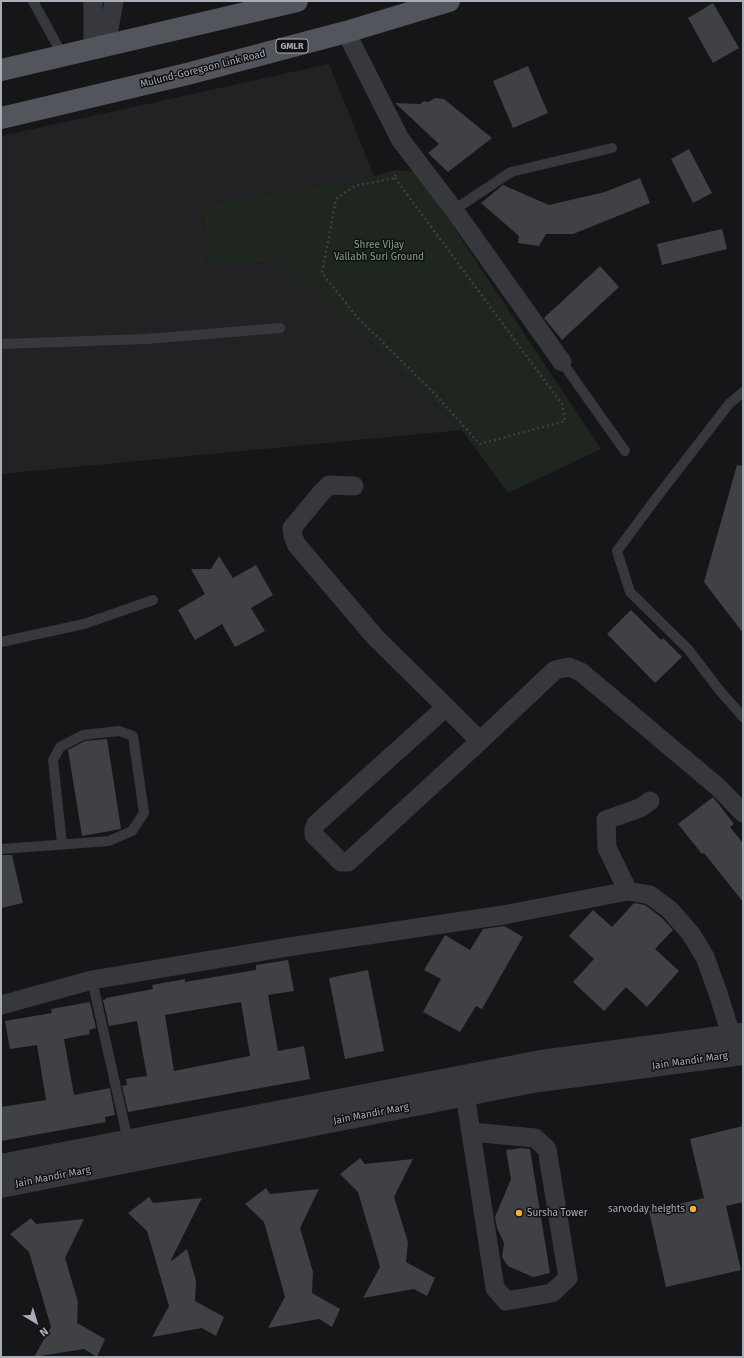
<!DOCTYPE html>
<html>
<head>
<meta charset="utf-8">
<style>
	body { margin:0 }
	#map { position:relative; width:744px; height:1358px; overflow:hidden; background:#161618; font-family:"Fira Sans",sans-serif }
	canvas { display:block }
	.frame { position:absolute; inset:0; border:2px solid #a8adb8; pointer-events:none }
	.north { position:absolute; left:16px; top:1302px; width:40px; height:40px; -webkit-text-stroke:3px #111113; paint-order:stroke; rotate:142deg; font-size:11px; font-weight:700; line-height:16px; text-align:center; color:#a8adb8 }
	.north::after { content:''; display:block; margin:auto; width:14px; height:18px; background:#a8adb8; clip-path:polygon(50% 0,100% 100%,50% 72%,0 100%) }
</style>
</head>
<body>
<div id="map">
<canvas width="744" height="1358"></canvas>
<div class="frame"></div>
<div class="north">N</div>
</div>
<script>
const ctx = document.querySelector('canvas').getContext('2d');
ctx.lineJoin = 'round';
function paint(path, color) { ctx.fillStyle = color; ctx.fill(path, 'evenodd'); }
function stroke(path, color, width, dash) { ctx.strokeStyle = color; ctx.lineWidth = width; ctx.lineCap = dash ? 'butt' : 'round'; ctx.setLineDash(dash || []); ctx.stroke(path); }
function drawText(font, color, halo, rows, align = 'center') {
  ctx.font = font + ' "Fira Sans",sans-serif'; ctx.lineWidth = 3; ctx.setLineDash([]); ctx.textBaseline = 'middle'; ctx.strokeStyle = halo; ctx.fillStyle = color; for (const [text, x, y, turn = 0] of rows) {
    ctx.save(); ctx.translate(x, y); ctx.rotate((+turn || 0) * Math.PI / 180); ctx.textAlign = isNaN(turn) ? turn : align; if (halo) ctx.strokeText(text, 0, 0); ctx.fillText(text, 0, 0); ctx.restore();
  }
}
paint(new Path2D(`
	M329,64l45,112 -172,29 6,60 67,-2 86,69 101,98 -461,44v-338z`), '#222225');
paint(new Path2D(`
	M396,170l21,2 184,277 -93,44 -46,-63 -101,-98 -86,-69 -67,2 -6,-60 172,-29z`), '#1e261f');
paint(new Path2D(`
	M713,3l26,45 -26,15 -25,-45z
	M528,66l20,47 -35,15 -20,-47z
	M435,98l9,1 48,39 -44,34 -20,-19 11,-9 -44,-41 25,1 4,-3 4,1z
	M689,149l23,44 -19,10 -22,-44z
	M640,178l10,25 -77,31h-27l-7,12 -21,-3 1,-7 -38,-33 22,-18 46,20 56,-13z
	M722,229l5,20 -65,16 -5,-21z
	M600,266l19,21 -57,53 -18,-22z
	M737,465l6,1v167l-39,-51z
	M219,556l14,22 23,-13 17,30 -22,13 14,23 -30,16 -13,-23 -27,16 -17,-30 27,-16 -14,-25h20z
	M631,610l30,30 2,-2 19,19 -27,26 -48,-49z
	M107,739l14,90 -39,7 -14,-86 17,-9z
	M713,797l21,27 -4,3 13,16v59l-39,-49 -2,1 -24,-30z
	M1,855h11l11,48 -22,5z
	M634,903l11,2 17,13 11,12 -18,19 24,22 -32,36 -21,-20 -22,24 -31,-29 21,-23 -25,-23 24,-26 19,17z
	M504,926l19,11 -41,72 -6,-3 -16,26 -37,-20 18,-33 -17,-9 21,-35 25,15 13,-21z
	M288,960l6,31 -26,4 10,56 26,-5 6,33 -182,33 -6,-26 5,-1 -1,-6 21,-3 -10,-55 -28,5 -6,-26 3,-1v-1l47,-9 -1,-4 33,-6v3l71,-12v-5zM241,1002l9,54 -76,15 -9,-56z
	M368,970l16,81 -39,8 -16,-81z
	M90,1002l6,26 -7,2 1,4 -26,5 10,56 36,-7 5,27 -10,2 1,5 -105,19v-34l45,-7 -9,-55 -27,4 -5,-28 47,-8 -1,-4z
	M743,1126v76l-17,4 15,64 -75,17 -17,-76 55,-13 -14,-59z
	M522,1148l8,1 20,124 -17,4 -25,-11 -6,-9 2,-14 -7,-15 -2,-11 16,-38 -5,-29z
	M360,1158l5,6 48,-5 -19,38 14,45 -2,20 29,16 -8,18 -13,-7 -51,9 17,-31 -22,-75 -18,-18z
	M266,1188l4,6 49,-5 -19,39 13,44 -1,21 28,16 -8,18 -13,-8 -51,9 17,-31 -21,-75 -19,-18z
	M149,1197l4,6 49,-5 -32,64 17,-13 9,32 -1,20 29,16 -8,19 -14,-8 -50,9 17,-31 -22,-75 -19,-18z
	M31,1218l5,6 48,-5 -19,39 13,44 -1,21 28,16 -8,18 -13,-8 -50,8 17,-30 -22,-75 -19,-18z`), '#404145');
stroke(new Path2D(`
	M395,178l167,226 3,17 -85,23 -49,-54 -74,-73 -35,-44 14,-74 19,-13 40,-8 1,-6`), '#3d3f44', 2.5, [2, 3]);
stroke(new Path2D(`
	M33,1l30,55
	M454,210l57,-38 101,-24
	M1,344l145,-5 134,-11
	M562,362l63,89
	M743,392l-14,12 -75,97 -37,50 13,41 58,57 32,42 23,26
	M1,642l83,-18 69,-24
	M1,849l108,-8 23,-10 12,-18 -11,-77 -14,-5 -36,4 -23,12 -7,13 9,84
	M92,980l36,161`), '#37383d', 10);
stroke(new Path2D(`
	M93,1v48
	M346,32l54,107 54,71 108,152
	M106,45l8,-44
	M354,486l-25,-1 -8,8 -29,35 1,8 3,8 79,93 71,70
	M480,741l-34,-34 -130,117 -2,5v6l27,27h7l132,-121 75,-71 14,-3 12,5 138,116 24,25
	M628,891l-21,-43 -1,-28 34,-12 10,-7
	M1,1005l91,-25 196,-33 215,-32 125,-24 22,4 20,15 21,24 14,23 13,36 13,42
	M463,1081l32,207 11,13 46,-8 16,-15 -21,-129 -12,-11 -64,-6`), '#37383d', 19);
stroke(new Path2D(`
	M1,1165l540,-104 202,-27
	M1,1187l531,-105 211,-28`), '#37383d', 22);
stroke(new Path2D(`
	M1,70l296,-69
	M1,118l186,-44 159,-42 103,-31`), '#53555c', 22);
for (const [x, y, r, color] of [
	[693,1209,4,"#f2b134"],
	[519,1213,4,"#f2b134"]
]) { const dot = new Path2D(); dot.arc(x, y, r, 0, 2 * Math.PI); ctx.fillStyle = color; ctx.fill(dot); stroke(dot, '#111113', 1.5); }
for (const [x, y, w] of [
	[292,46,32]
]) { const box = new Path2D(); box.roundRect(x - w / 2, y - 7, w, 14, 3); ctx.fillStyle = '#111113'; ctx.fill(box); stroke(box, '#a8adb8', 1); }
drawText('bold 9px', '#a8adb8', null, [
	["GMLR",292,46]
]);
drawText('10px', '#a8adb8', '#111113', [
	["Mulund-Goregaon Link Road",203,69,-14],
	["Jain Mandir Marg",690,1061,-8],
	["Jain Mandir Marg",371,1114,-11],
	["Jain Mandir Marg",53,1177,-11]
]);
drawText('10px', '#7fa381', '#111113', [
	["Shree Vijay",379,245],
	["Vallabh Suri Ground",379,257]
]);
drawText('10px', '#a8adb8', '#111113', [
	["sarvoday heights",685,1209],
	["Sursha Tower",527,1213,"left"]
], 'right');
</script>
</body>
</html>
